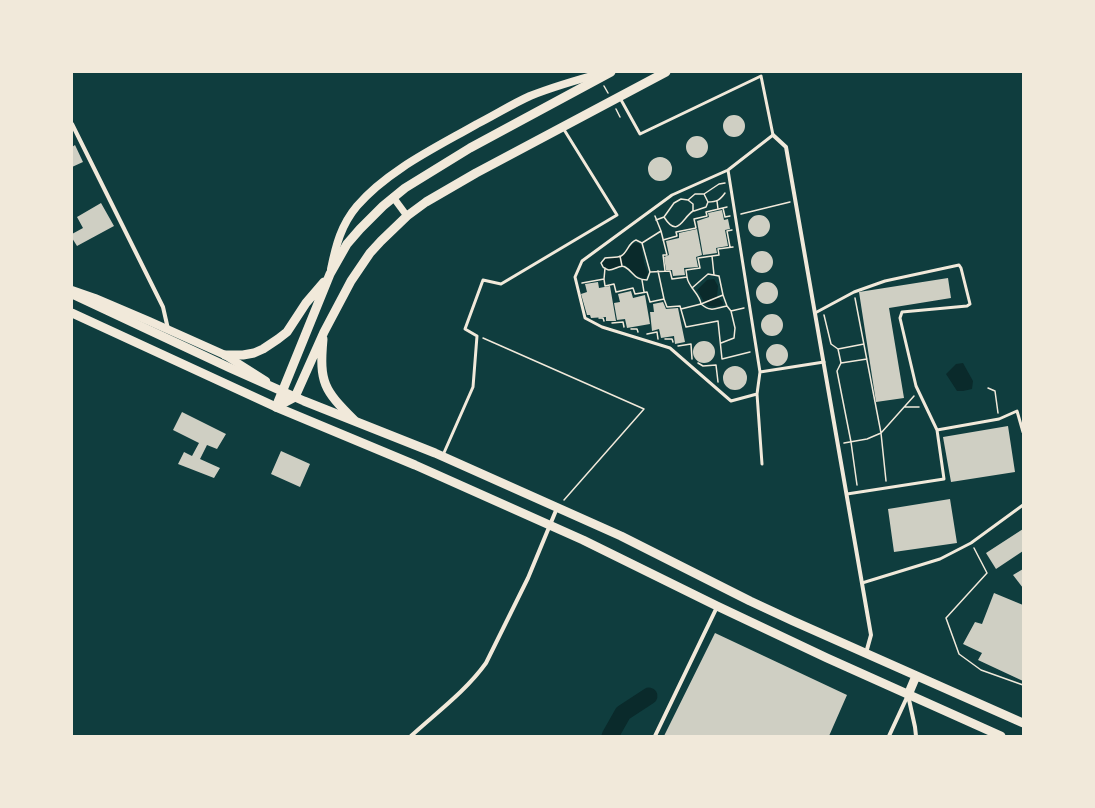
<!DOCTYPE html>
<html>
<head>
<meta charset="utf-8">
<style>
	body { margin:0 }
	#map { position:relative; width:1095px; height:808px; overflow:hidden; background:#0f3d3e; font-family:"Fira Sans Condensed",sans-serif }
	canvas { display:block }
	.frame { position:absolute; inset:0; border:73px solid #f1e9da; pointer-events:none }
</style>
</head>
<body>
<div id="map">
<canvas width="1095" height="808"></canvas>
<div class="frame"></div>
</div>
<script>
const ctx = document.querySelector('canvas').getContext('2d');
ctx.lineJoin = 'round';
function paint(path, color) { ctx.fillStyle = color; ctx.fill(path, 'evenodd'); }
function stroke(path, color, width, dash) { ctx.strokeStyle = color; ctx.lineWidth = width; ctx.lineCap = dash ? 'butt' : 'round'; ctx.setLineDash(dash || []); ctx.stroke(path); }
paint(new Path2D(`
	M634,243h4l3,2 3,17 4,12 -3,5 -9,-4 -11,-10 -16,4 -5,-2 -2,-5 3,-3 15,-3z
	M714,279l4,7 -1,11 6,5v3c-19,5 -17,-2 -26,-15l10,-10z
	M963,363l10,18 -1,8 -9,2h-6l-11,-17 10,-10z`), '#0a2a2b');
stroke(new Path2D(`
	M610,736l13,-23 26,-17`), '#0a2a2b', 17);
paint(new Path2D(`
	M723 126a11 11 0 1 1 22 0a11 11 0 1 1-22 0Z
	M686 147a11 11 0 1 1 22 0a11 11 0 1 1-22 0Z
	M75,145l8,17 -11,5v-20z
	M648 169a12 12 0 1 1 24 0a12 12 0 1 1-24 0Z
	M101,203l13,23 -37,20 -5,-8v-4l11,-6 -6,-11z
	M722,210l2,10 4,-1 2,10 -5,1 3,16 -12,2 1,5 -14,2 -6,-34 12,-4 -1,-4z
	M748 226a11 11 0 1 1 22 0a11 11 0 1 1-22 0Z
	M697,229l5,26 -6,2 2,10 -14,1 1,7 -12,1 -1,-6h-6l-2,-13 5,-2 -3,-14 13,-3v-5z
	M751 262a11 11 0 1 1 22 0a11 11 0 1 1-22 0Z
	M948,278l3,20 -62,10 15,90 -28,4 -17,-110z
	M598,282l1,6 11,-2 6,35h-10v-4l-15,1 -1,-3h-3l-6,-21 6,-2 -2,-8z
	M756 293a11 11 0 1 1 22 0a11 11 0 1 1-22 0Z
	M631,291l2,7 12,-3 5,29 -23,4 -2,-9 -8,1 -3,-17 6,-1 -2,-8z
	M663,302l3,7 12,-1 7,34 -10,2 -1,-8 -13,2 -2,-9 -7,2 -2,-19h4l-1,-8z
	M761 325a11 11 0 1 1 22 0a11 11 0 1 1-22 0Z
	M693 352a11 11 0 1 1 22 0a11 11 0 1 1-22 0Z
	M766 355a11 11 0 1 1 22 0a11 11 0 1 1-22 0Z
	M723 378a12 12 0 1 1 24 0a12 12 0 1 1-24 0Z
	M182,412l44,22 -9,15 -10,-4 -7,14 20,9 -6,10 -36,-14 6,-12 8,4 7,-13 -26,-13z
	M1008,426l7,46 -64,10 -8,-45z
	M281,451l29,13 -10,23 -29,-13z
	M950,499l7,44 -63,9 -6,-43z
	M1023,529v22l-27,18 -10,-16z
	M1023,569v19l-10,-13z
	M994,593l29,12v76l-45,-21 4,-7 -19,-9 12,-22 7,2z
	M715,633l132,62 -18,41h-165z`), '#cfcfc3');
stroke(new Path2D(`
	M604,86l4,7
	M616,109l4,8
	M725,183l-6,1 -15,10 4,8c9,0 12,-2 17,-9
	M681,199l7,1 5,4v7c-11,7 -15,28 -29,6l10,-14z
	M688,200l7,-6h9
	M717,201l1,8
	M723,208l2,9 5,-1
	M694,211l12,-4 2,-5
	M741,214l49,-12
	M655,216l6,15 6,24h-4l2,16
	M656,220l8,-3
	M636,240l6,3 8,29 -3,8c-13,0 -13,-8 -22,-13 -5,-3 -10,3 -16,3 -1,0 -5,-2 -6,-3l-2,-4 4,-5c4,-1 12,0 16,-2 7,-4 7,-13 15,-16z
	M663,240l14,-4 -1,-4 20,-4 -2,-9 13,-3 -1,-4 21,-5
	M642,243l19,-12
	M730,247l-3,-16 5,-1
	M620,256l2,10
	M712,256l2,19
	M658,271l6,28 3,8 13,-1 6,21 32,-6 4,38 28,-7
	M650,272l20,-1 2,8 15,-2 -1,-7 14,-2 -2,-10 21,-3 -1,-6 15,-2
	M604,279l1,7 9,-2 2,8 17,-4 2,6 12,-2 3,10 14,-3
	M642,280l2,12
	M582,283l22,-4 1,-11
	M692,288l16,-14 11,2 4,19 -22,9c11,9 14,4 26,2l4,5 13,-3
	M723,295l4,11
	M855,298l26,135 5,48
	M681,309l20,-5c-1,-10 -13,-17 -14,-27
	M824,315l7,29 7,5 3,14 -4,8 14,71 6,43
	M599,318h4l1,3
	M612,323l11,-1 1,5
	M631,329h6l1,3
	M647,334l10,-2 1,7
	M483,338l161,71 -80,91
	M665,339h7l1,3
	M721,343l13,-5 1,-10 -4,-17
	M678,346l13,-2 1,15
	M838,349l26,-5
	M698,363l5,3 13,-1 2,17
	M841,363l26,-4
	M988,388l7,3 3,22
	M905,407h14
	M844,443l23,-4 14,-6 33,-37
	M974,548l13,25 -41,45 13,36 22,16 42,15`), '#f1e9da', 1.5);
stroke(new Path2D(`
	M620,98l20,36 121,-58 12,59 -45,35 -56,25 -90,66 -7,16 10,41 17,9 68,21 61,53 26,-7 5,70
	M728,170l32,202
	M815,313l39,-21 31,-11 74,-16 2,3 9,36 -3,2 -65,6 -2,6 16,68 21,44
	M757,394l3,-22 64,-10
	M443,455l30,-68 4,-51 -12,-7 18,-49 18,4 116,-69 -54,-87
	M847,494l97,-15 -7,-49 62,-11 18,-8 6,21
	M862,583l78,-24 31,-16 52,-38`), '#f1e9da', 3);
stroke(new Path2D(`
	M72,124l91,183 5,22
	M773,135l13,12 85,488 -5,18
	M908,695l7,32 1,9
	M411,736c25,-23 55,-45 75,-73l42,-85 29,-70
	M655,736l62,-129
	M889,736l19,-41`), '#f1e9da', 4);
stroke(new Path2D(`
	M393,197l14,19`), '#f1e9da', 7);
stroke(new Path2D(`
	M331,269c5,-24 10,-44 26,-63 31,-36 80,-59 120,-82 18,-9 35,-20 53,-28 25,-10 50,-17 76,-24
	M72,290l23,8 54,23 76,34 41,26`), '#f1e9da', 8);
stroke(new Path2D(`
	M72,294l158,74 74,33 131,52 186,83 129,65 43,20 230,102
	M72,313l204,94 139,58 168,75 134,66 110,52 174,78
	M908,695l8,-19`), '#f1e9da', 9);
stroke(new Path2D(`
	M323,339c-4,44 1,51 31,81
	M225,355h18l11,-2 9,-4 15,-10 9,-7 19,-29 18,-21
	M276,407l19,-10 29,-65 27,-51 19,-28 11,-12 26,-25 19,-14 50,-29 190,-101
	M276,407l54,-133 17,-30 13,-15 23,-23 22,-18 65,-40 141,-76`), '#f1e9da', 9);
</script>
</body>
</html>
